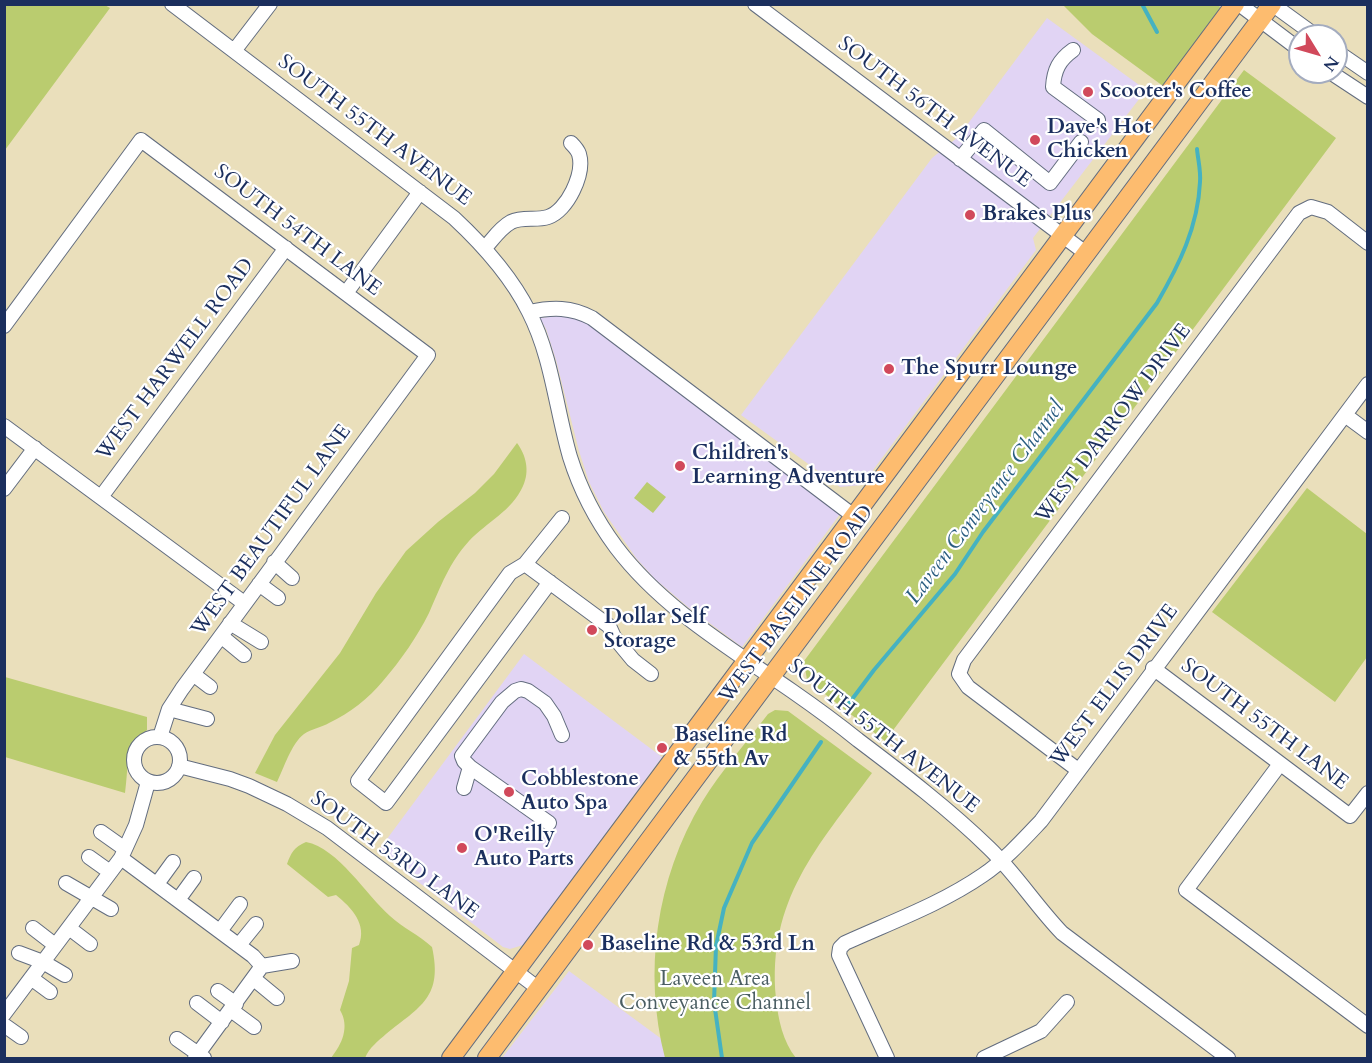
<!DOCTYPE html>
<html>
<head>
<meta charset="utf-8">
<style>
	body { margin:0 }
	#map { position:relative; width:1372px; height:1063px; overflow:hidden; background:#eadfbb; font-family:Cardo,serif }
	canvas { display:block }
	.frame { position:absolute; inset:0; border:6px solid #1b2f5e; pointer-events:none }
	.north { position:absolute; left:1288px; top:24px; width:60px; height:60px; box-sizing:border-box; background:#fff; border:2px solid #a4acbf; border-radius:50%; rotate:127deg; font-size:16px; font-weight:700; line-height:24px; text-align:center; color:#1b2f5e }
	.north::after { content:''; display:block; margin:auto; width:21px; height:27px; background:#d1495b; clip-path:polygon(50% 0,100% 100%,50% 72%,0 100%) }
</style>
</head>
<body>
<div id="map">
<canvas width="1372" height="1063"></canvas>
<div class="frame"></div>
<div class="north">N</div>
</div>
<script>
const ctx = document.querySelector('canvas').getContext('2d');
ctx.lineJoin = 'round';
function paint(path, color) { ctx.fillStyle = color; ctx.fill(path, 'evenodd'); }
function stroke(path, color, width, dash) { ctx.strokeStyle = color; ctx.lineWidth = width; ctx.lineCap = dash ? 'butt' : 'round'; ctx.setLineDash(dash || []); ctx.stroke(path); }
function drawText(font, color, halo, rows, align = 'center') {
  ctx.font = font + ' Cardo,serif'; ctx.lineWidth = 4.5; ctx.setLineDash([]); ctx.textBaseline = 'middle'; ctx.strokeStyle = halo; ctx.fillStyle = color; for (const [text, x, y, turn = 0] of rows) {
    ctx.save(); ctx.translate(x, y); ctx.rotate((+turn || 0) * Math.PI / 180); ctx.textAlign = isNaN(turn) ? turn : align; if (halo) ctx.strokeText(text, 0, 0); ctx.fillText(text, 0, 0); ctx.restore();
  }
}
paint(new Path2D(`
	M1047,18l99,72 -113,148 3,12 -174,235 -22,2 -99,-72 191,-257 26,-21z
	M556,316l23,1 11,6 250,191 -98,133 -53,-39 -34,-29 -19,-21 -32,-46 -15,-30 -10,-31 -23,-91 -10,-31 -6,-11z
	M524,654l138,103 -139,188 -13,4 -7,-2 -125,-96z
	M569,971l94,69 5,18h-166z`), '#e1d4f4');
paint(new Path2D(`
	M103,4l7,4 -105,142v-145z
	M1219,4l1,4 -57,78 -71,-52 -29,-29z
	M1244,70l92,68 -451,603 -78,-61 -3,-19z
	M517,443c9,12 13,28 6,43 -11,25 -36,36 -54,55 -20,22 -28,45 -40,72 -12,24 -28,47 -46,68 -15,18 -33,32 -54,42 -7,4 -18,6 -25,11 -13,10 -20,34 -27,48l-22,-9 20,-38 65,-82 36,-60 30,-42 32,-29 37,-29 19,-19z
	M647,482l19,15 -13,16 -19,-15z
	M1307,488l60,46v123l-32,45 -123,-90z
	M5,677l142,40v13c-23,19 -18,36 -22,63l-120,-36z
	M775,710l13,1 84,62c-54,73 -105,127 -96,225 2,21 7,44 20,60h-131c-22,-86 -9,-179 37,-256 19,-31 44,-59 66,-88z
	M306,842c32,6 60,53 84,74 13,12 29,19 42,31 11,50 -11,59 -46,87 -8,7 -17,14 -21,24h-34c11,-14 19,-31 9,-48l9,-29 3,-33 7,-3c8,-21 -7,-37 -23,-50l-8,2 -41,-33c4,-11 7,-17 19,-22z`), '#bacc6f');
stroke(new Path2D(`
	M1142,4l15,28
	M847,706l27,-36 81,-96 28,-42 174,-229c22,-38 41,-76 43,-121 1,-11 -2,-22 -3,-33
	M722,1058l-8,-56 2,-56 8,-38 28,-65 69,-101`), '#45b2c1', 4);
const minor = new Path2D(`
	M172,4l282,214c29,27 57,58 75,94 23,45 27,97 41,145 10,32 26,63 46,90 46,61 114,101 176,144 23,16 45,32 66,49 45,34 91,69 131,108 27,26 47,58 73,85l166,125
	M755,4l332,250
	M1239,4l61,46
	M1272,4l44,32
	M1073,50c-14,10 -19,20 -20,37l45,33
	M234,51l36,-47
	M1336,51l32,22
	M1330,72l38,25
	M960,159l24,-29 66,53 31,-41
	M485,248c8,-9 15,-20 26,-26 12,-6 25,-1 37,-5 19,-6 37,-43 31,-63 -1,-3 -5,-8 -8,-11
	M346,293l74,-101
	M529,312c24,-5 42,-5 63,6l263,199
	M4,326l137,-186 287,215 -246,334 -13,20 -9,28
	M1345,415l23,17
	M4,426l240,177
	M4,489l31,-41
	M101,497l185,-249
	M274,562l18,16
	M525,564l37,-46
	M550,582l-164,221 -28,-22 152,-208 15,-9 84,62 5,11 19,23 18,14
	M259,584l19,14
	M230,623l31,19
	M221,636l23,19
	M1153,668l197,148 18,-23
	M193,674l17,13
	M169,709l38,10
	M134 760a23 23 0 1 1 46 0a23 23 0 1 1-46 0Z
	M1280,764l-94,126 182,136
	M179,766l51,13 19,7 38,18 40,24 212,161
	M1078,770l-110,-83 -9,-13 5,-14 335,-447 12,-6 17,5 40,31
	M464,788l6,-21
	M549,823l-79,-56 -6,-6 -2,-5 40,-54 13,-11 6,-2 7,2 17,12 9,13 8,19
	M101,832l24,17
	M89,857l21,15
	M121,858l132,98 9,10
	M66,883l45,26
	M157,884l16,-22
	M178,900l16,-22
	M33,928l22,17
	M69,928l21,16
	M220,931l20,-27
	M239,945l17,-21
	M19,953l24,9 22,13
	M262,966l30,-5
	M31,978l19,14
	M254,979l23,19
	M218,991l18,13
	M197,1003l25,19
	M231,1010l23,17
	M4,1014l117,-156 15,-33 12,-43
	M4,1025l17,12
	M177,1039l27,19
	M195,1058l67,-92
	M887,1058l-48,-103 1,-7 5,-5c46,-21 96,-39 138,-68 22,-15 40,-35 58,-54l327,-437
	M984,1058l57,-27 26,-29`);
const major = new Path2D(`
	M451,1058l784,-1054
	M487,1058l785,-1054`);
stroke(minor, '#636d7f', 16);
stroke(major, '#636d7f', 20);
stroke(minor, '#fff', 14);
stroke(major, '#fdbc6f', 18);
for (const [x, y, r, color] of [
	[1088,92,6,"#d1495b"],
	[1035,140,6,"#d1495b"],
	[970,215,6,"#d1495b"],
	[889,369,6,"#d1495b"],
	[680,466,6,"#d1495b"],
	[592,630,6,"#d1495b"],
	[662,748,6,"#d1495b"],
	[509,792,6,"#d1495b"],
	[462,848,6,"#d1495b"],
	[588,945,6,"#d1495b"]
]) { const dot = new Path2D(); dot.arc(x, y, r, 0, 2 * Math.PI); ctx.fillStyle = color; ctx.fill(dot); stroke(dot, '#fff', 2); }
drawText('bold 21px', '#1b2f5e', '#fff', [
	["Scooter's Coffee",1100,92],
	["Dave's Hot",1047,128],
	["Chicken",1047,152],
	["Brakes Plus",982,215],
	["The Spurr Lounge",901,369],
	["Children's",692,454],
	["Learning Adventure",692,478],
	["Dollar Self",604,618],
	["Storage",604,642],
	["Baseline Rd",674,736],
	["& 55th Av",674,760],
	["Cobblestone",521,780],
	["Auto Spa",521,804],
	["O'Reilly",474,836],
	["Auto Parts",474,860],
	["Baseline Rd & 53rd Ln",600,945]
], 'left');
drawText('21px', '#1b2f5e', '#fff', [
	["SOUTH 56TH AVENUE",934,113,37],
	["SOUTH 55TH AVENUE",374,131,37],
	["SOUTH 54TH LANE",297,231,37],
	["WEST HARWELL ROAD",176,360,-53],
	["WEST DARROW DRIVE",1114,424,-53],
	["WEST BEAUTIFUL LANE",272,531,-54],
	["WEST BASELINE ROAD",797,605,-53],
	["WEST ELLIS DRIVE",1115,686,-53],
	["SOUTH 55TH LANE",1264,725,37],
	["SOUTH 55TH AVENUE",883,737,38],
	["SOUTH 53RD LANE",394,856,36]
]);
drawText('21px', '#4b5e63', '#fff', [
	["Laveen Area",715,980],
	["Conveyance Channel",715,1004]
]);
drawText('italic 22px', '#2a5d81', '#fff', [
	["Laveen Conveyance Channel",986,503,-53]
]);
</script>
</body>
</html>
